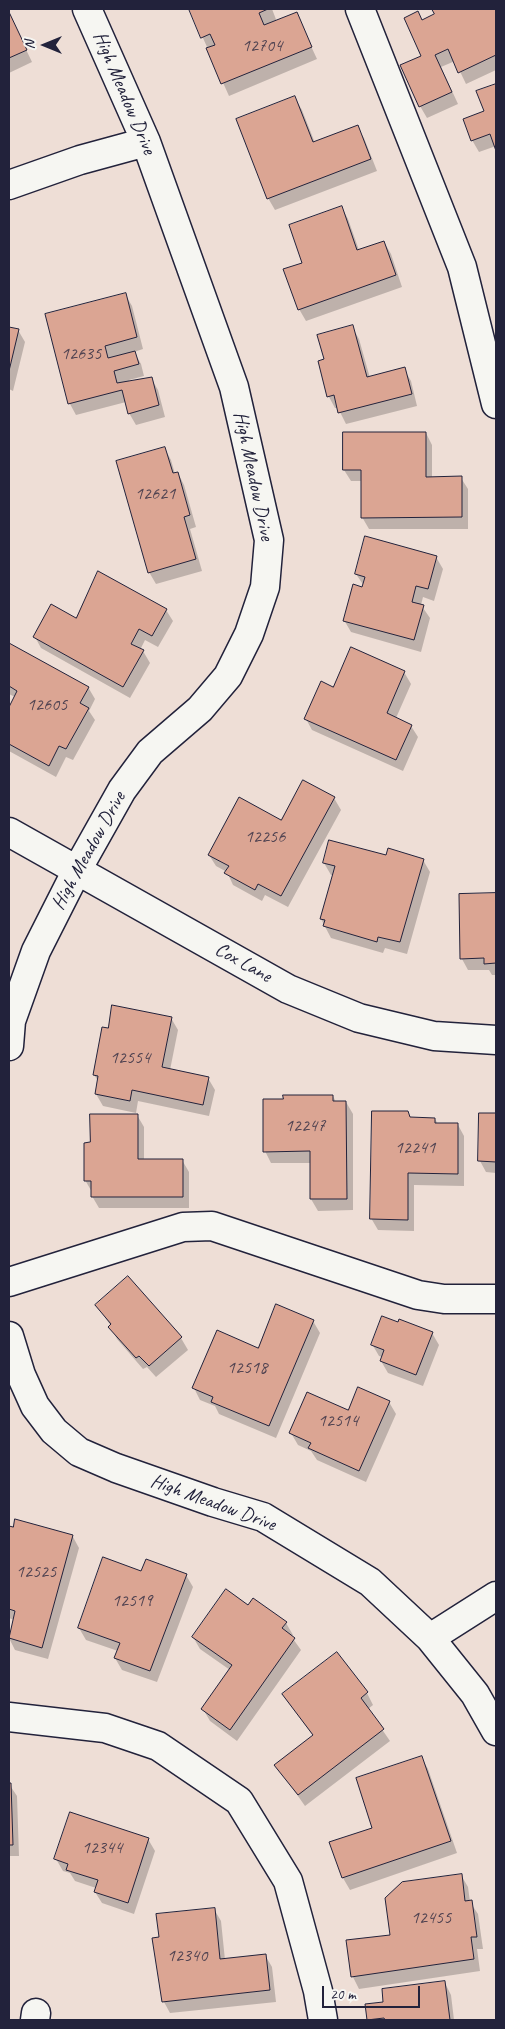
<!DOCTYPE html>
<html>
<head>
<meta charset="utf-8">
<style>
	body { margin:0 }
	#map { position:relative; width:505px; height:2029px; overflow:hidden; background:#eeded6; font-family:Caveat,sans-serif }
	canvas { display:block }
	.frame { position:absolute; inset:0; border:10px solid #22223b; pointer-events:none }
	.north { position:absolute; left:20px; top:20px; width:50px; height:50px; -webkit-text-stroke:4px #f6f6f2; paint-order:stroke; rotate:270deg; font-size:14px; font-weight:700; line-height:20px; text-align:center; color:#22223b }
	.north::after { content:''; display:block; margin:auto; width:18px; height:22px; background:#22223b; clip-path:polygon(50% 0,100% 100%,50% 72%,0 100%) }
	.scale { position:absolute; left:322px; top:1986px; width:98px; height:22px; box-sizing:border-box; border:2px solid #22223b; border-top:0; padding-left:6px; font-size:15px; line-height:18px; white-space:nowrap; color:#22223b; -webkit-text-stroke:4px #f6f6f2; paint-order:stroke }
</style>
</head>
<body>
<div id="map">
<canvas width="505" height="2029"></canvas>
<div class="frame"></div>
<div class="north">N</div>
<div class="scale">20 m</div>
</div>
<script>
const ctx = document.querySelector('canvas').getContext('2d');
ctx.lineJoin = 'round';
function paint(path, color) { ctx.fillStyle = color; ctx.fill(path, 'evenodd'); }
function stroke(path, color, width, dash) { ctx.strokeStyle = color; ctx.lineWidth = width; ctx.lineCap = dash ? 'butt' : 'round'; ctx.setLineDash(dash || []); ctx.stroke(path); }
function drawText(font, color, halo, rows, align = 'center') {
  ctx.font = font + ' Caveat,sans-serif'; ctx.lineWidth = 5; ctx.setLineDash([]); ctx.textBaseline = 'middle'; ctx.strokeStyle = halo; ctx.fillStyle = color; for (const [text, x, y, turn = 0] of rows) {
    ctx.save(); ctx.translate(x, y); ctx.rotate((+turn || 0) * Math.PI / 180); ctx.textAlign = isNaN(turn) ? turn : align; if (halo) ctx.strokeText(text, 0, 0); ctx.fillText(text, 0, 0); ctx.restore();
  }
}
paint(new Path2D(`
	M190,9h82l5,13 19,-8 21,45 -88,37z
	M433,9h63v61l-30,14 -11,-23 -14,6 17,37 -31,14 -7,-12 3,-50 -1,-35 14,-6z
	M9,14l23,48 -23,11z
	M496,85v63v-2l-17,6 -7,-12 13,-28 -7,-20z
	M295,98l7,12 13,33 42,-16 7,11 13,33 -102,39 -7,-12z
	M342,208l6,11 11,31 25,-8 7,12 11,33 -96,34 -7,-12 5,-46z
	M125,294l7,12 11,43 -9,3 7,12 3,12 -15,4 1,2 21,-4 7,12 7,27 -29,8 -7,-12 -3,-11 -50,13 -6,-11z
	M352,327l7,12 11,39 34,-9 7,12 6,25 -71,18 -8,-16h-3l-6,-11 -10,-36 6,-1z
	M9,328l9,2 7,12 -12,49 -4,-2z
	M426,433l6,12v33h29l7,11v40h-99l-7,-12v-36h-11l-7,-11z
	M165,449l6,11 4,14 3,-1 6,12 12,42 -6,2 12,42 -46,13 -7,-12z
	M436,557l7,12 -9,32 -11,-4 -2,8 9,13 -9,34 -70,-20 -7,-12 20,-34 -8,-12z
	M166,610l7,11 -15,26 -13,-7 -5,10 3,1 7,12 -20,35 -89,-50 -6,-11 42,-17z
	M9,644l79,43 7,12 -6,12 6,9 -22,40 -7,-3 -10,20 -47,-26v-41l6,-13 -6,-3z
	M404,672l7,12 -15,34 15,8 7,11 -15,34 -91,-41 -6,-11 28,-31z
	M334,798l7,12 -53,97 -23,-12 -3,6 -29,-16 -6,-13 -11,-6 -7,-11z
	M387,856l36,4 7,12 -23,82 -22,-6 -2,5 -52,-15 -10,-19 13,-44h-3l-7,-12z
	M496,894v81h-4l-3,-5h-21l-6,-11 -2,-64z
	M171,1018l7,12 -8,40 38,8 7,12 -6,26 -71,-15 -2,12 -33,-7 -7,-12 3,-12 -5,-7 15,-45z
	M333,1096l3,6h10l7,12v96l-35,1 -7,-12v-36h-40l-6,-12 19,-51z
	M408,1112l3,7h24l3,5 20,1 6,11v50l-50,-1v46l-36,-1 -7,-12z
	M137,1115l7,12v33h38l7,12v36h-90l-7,-12v-4l-7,-12 6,-37z
	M480,1115h16v58l-10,-1 -6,-11z
	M96,1305l85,33 7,12 -32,27 -9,-10 -4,2 -26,-30 -7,-12 1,-1z
	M313,1321l7,12 -44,105 -57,-24 -4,-8 -15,-6 -6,-12 65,-39z
	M432,1333l7,12 -16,41 -35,-13 -7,-12 1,-4 -3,-1 -7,-12z
	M389,1402l7,12 -30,68 -49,-22 -6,-9 -13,-6 -7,-12 58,-21z
	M9,1527l64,10 6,11 -31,111 -33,-9 -6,-12 5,-18 -5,-2z
	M142,1573l44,2 7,12 -36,95 -35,-12 -7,-12 3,-7 -32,-11 -7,-12z
	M248,1606l38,17 7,12 -2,1 10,14 -64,91 -27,-20 -7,-12 27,-39 -30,-21 -7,-12z
	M367,1693l6,12 -5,4 22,32 -85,65 -29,-41 38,-28 -31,-42z
	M421,1757l7,12 29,84 -107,37 -7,-12 -12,-35 43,-15z
	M9,1784l8,12 2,60h-10z
	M148,1839l7,12 -21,63 -32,-11 -7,-11 1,-4 -21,-7 -5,-8 -7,-2 -7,-12z
	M461,1875l7,12 2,15 8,12 5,35h-6l3,22 -121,18 -6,-12 -5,-36 43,-5z
	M214,1909l7,12 4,39 40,-5 7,12 4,35 -106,11 -6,-11 -4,-63z
	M445,1983l6,12 3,25h-86l-1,-15 18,-1z`), '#0003');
const building = new Path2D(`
	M189,9h79l-9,4 5,12 33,-13 15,35 -91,37 -15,-36 9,-3 -5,-11 -9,4z
	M432,9h64v46l-38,18 -10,-24 -13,6 17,37 -33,15 -19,-42 21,-9 -17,-38 14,-7 4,9 12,-6z
	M9,12l18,38 -18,8z
	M496,84v67l-6,-17 -19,7 -8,-22 21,-8 -8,-20z
	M295,96l18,46 45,-17 13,34 -104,40 -31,-80z
	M342,206l15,44 27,-9 12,34 -98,35 -15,-41 19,-6 -13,-38z
	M126,293l11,44 -32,9 3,12 27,-7 4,13 -25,7 3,12 35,-6 7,28 -31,9 -6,-24 -54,14 -23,-90z
	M353,325l14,52 38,-10 7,27 -74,19 -4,-18 -7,2 -9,-36 6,-2 -7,-24z
	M9,327l10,2 -10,42z
	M343,432h83v45l36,-1v41l-101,1v-48h-18z
	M165,447l8,26 5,-1 12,43 -6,2 12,42 -48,14 -32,-112z
	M365,536l72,20 -9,33 -12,-3 -4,16 12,3 -10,35 -71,-19 10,-37 9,3 3,-10 -10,-3z
	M98,571l69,38 -15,27 -13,-7 -8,15 13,6 -21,37 -90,-50 18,-33 25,14z
	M9,643l80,44 -9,16 9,5 -23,41 -7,-3 -10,20 -40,-22v-37l8,-16 -8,-5z
	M351,647l54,24 -18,42 25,12 -16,35 -92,-41 17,-38 12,6z
	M303,780l32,17 -54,99 -23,-12 -3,6 -31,-17 5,-7 -21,-11 31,-58 42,23z
	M329,840l57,15 2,-7 36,11 -24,83 -22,-5 -1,5 -54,-16 2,-6 -5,-1 15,-53 -12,-3z
	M496,893v70l-12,1v-6l-24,1 -1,-65z
	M112,1005l60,12 -10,50 47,10 -6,28 -71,-15 -2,11 -35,-7 3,-18 -5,-1 9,-48 6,1z
	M283,1095h50v6h13l1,98h-37v-48l-47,1v-53h20z
	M372,1111h36l2,6 25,1v5h23v51l-50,-1v47l-38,-1z
	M479,1113h17v49l-18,-1z
	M90,1114h48v45h45v38h-92v-16h-7v-38l6,-1z
	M128,1276l54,61 -33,29 -10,-10 -3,2 -28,-31 3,-3 -16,-19z
	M276,1304l38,16 -45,106 -58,-24 2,-5 -21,-9 25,-58 41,18z
	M382,1316l16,6 1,-3 34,13 -17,43 -36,-14 4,-11 -13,-5z
	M358,1387l32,14 -31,70 -51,-23 3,-5 -22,-10 18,-41 41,18z
	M15,1519l58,16 -31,113 -33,-10 6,-27 -6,-2v-83l4,1z
	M103,1557l38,14 5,-12 41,15 -37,97 -36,-13 6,-15 -42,-15z
	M226,1589l22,16 5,-7 34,24 -5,6 13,10 -65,92 -29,-21 31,-44 -40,-28z
	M337,1652l31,40 -7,6 23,31 -86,66 -24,-30 39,-30 -31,-41z
	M422,1756l29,85 -109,37 -13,-36 43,-14 -16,-50z
	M9,1783h2l2,62h-4z
	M70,1812l79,26 -21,65 -34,-11 4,-12 -32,-10 2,-6 -14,-5z
	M462,1874l3,27 7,-1 5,37h-6l3,22 -123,18 -5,-37 44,-5 -5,-37 17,-16z
	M215,1908l5,51 46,-5 4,36 -108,12 -10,-64 7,-1 -3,-23z
	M445,1981l5,39h-65l-1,-2 -17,2 -2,-16 18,-2 -1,-13z`);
paint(building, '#dba593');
stroke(building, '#22223b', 1);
const minor = new Path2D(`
	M360,9l102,258 34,137
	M9,185l71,-25 66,-18
	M9,832l279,157 71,29 75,18 62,4
	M9,1046l2,-25 25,-70 41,-81 45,-80 28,-38 50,-43 28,-33 21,-42 16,-47 4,-47 -35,-153 -88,-245 -59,-133
	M9,1282l174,-55 29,-1 206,69 26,4h52
	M9,1336l12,39 14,31 19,25 25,21 37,16 97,34 50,15 107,65 60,56 45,56 21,37
	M430,1638l66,-42
	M9,1717l96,11 53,18 81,55 49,80 30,110 5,29
	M35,2020l1,-7`);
stroke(minor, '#22223b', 31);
stroke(minor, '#f6f6f2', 28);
drawText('18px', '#504351', null, [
	["12704",262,46],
	["12635",81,354],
	["12621",155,494],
	["12605",47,705],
	["12256",265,837],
	["12554",130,1058],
	["12247",305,1126],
	["12241",415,1148],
	["12518",247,1368],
	["12514",338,1421],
	["12525",36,1572],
	["12519",132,1601],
	["12344",102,1848],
	["12455",431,1918],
	["12340",187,1956]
]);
drawText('20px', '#22223b', '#f6f6f2', [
	["High Meadow Drive",124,93,67],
	["High Meadow Drive",253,476,78],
	["High Meadow Drive",89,851,-61],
	["Cox Lane",243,963,29],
	["High Meadow Drive",213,1503,20]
]);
</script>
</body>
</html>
